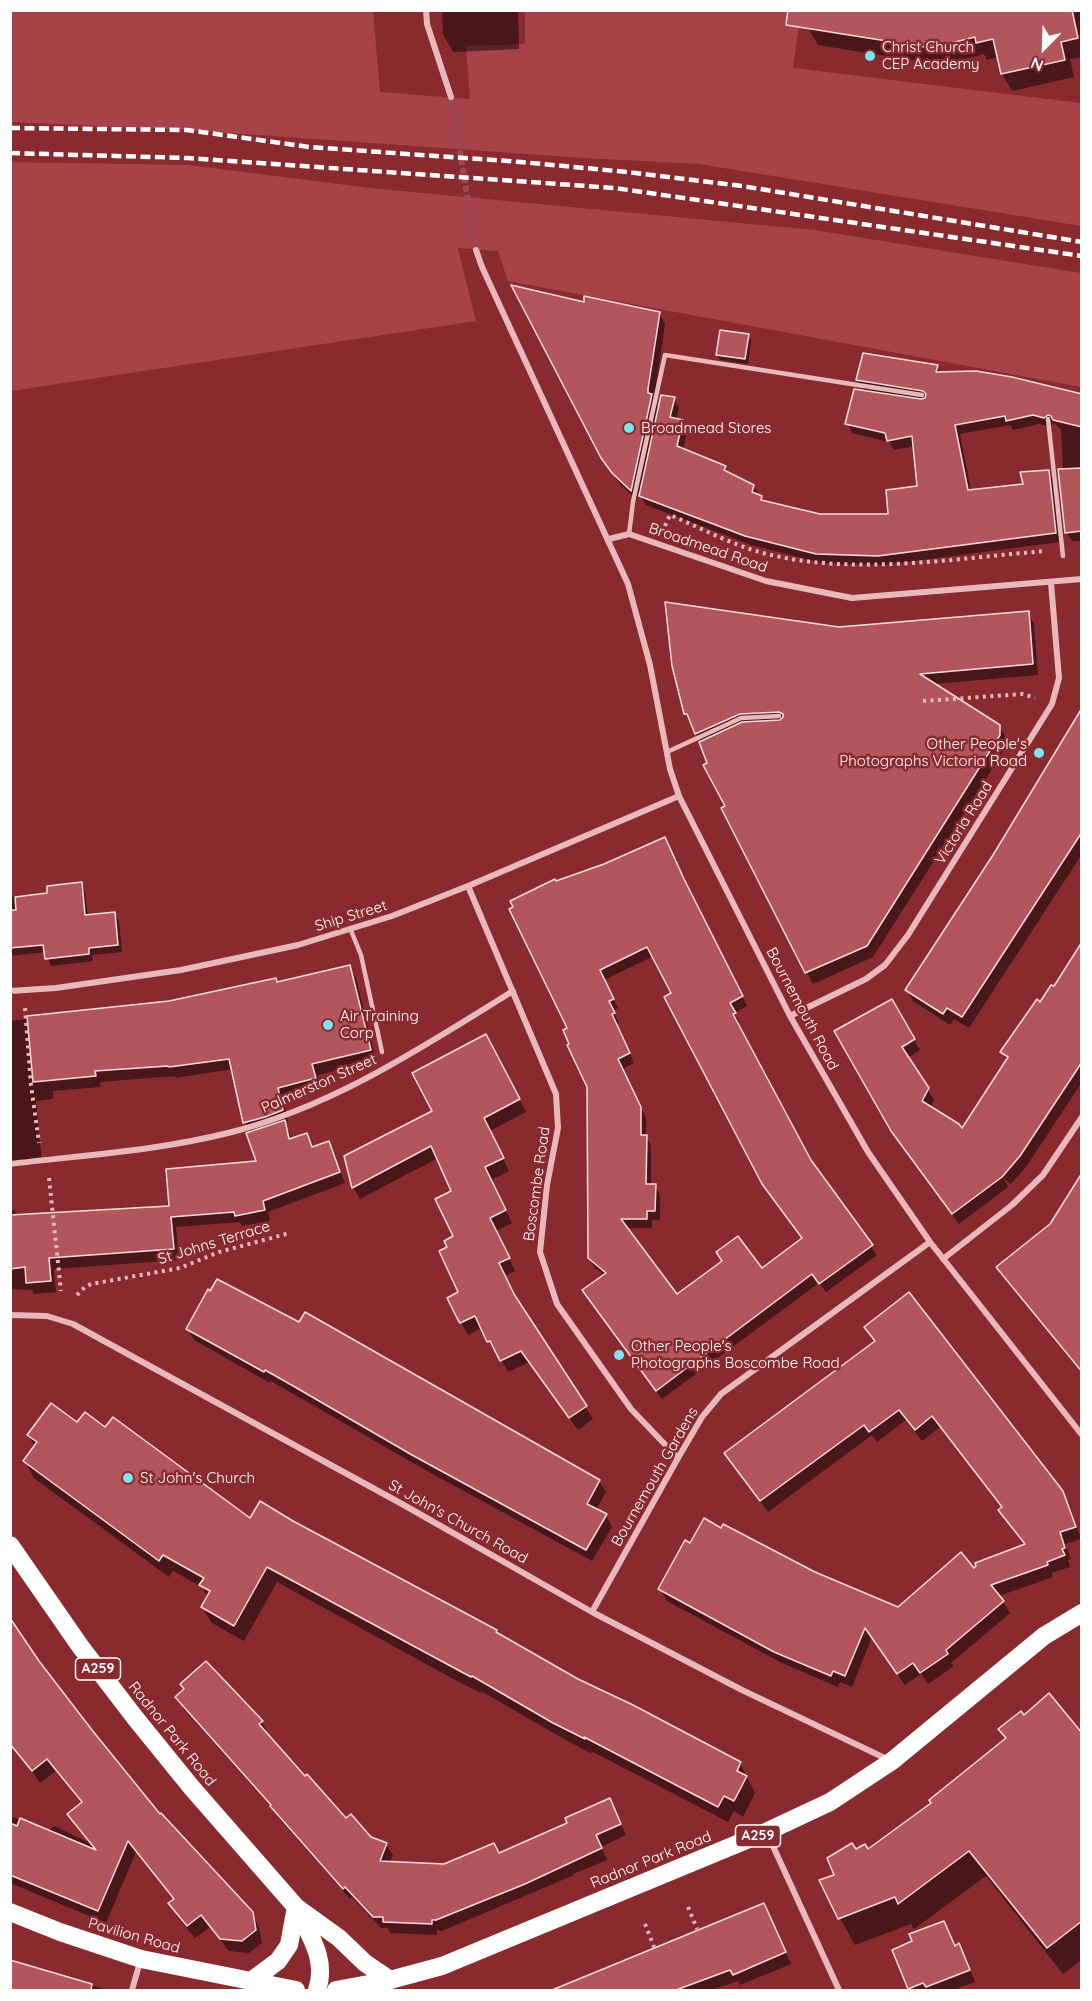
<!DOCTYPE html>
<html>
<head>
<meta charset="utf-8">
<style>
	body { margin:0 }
	#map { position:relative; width:1092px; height:2001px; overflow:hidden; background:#892a2f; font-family:Quicksand,sans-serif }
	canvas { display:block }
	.frame { position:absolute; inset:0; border:12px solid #fff; pointer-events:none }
	.north { position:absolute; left:1014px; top:18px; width:60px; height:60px; -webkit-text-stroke:4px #892a2f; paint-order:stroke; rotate:203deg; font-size:16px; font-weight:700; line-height:24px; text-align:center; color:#fff }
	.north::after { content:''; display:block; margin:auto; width:21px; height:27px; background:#fff; clip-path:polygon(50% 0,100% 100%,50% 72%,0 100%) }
</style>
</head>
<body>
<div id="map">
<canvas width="1092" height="2001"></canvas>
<div class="frame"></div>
<div class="north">N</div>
</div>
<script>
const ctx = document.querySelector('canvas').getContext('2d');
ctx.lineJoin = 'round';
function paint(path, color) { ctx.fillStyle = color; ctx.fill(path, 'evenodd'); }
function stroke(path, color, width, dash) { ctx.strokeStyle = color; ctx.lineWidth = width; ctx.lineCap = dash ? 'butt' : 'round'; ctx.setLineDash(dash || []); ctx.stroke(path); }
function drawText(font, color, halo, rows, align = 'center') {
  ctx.font = font + ' Quicksand,sans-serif'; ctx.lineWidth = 5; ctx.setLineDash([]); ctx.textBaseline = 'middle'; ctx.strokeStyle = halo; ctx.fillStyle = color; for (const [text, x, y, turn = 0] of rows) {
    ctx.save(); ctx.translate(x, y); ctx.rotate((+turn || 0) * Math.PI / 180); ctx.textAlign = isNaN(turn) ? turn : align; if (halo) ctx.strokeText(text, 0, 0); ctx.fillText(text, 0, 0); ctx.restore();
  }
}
paint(new Path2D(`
	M11,11h362l7,81 90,7 -4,-53 59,-2v-33h276l-8,57 288,35v123l-382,-62 -115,-6 -397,-28 -176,-8z
	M11,162l177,3 182,23 444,42 267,43v114l-573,-106 -10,-30 -40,-3 18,73 -465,70z`), '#a74249');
paint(new Path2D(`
	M442,10h76l1,39 -66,3 -10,-18z
	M810,10h272v47l-12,2 4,18 -62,14 -10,-17 -4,-17 -11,3 -3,-6 -42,11 -124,-20 -10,-17z
	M586,303l73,10 6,11 -11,76 5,9 15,-10 5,9 -3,12 6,1 5,10 -4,19 42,17 4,7 24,12 11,16 56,14 69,-1 29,-28 -4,-41 -20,4 -5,-8 -37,-9 -5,-10 18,-31 -7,-12 79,-14 4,8 141,21v146h-10l-6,-9 -5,-103 -7,-6 -5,4 -10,-3 -26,6 -3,-5 -50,9 11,57 54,-5 23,-15 6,10 6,61 -176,23 -62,-2 -71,-18 -105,-40 -8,-13 -1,8 -17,-16 -18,-27z
	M748,336l3,5 -3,23 -28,-4 -3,-5z
	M1028,613l6,11 4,51 -105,9 66,42 7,12v9l-133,210 -60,27 -90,-176 4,-1 -25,-64 -17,-29 154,-86z
	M1082,707v147l-113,174 -15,-9 -4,6 -37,-24 -6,-11 87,-134 63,-103z
	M81,884l4,7 3,25 26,-3 5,8 3,31 -30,3 1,6 -42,5 -5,-14 -36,4v-59l39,-5z
	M688,890l59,116 -13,7 6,10 -3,1 75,139 65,92 -51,37 -7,-9 -157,116 -72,-99 15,-25 -10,-7 -6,-10v-171l-20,-58 -58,-120zM654,956l149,283 -41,31 -85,26 -51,-68h26v-8h8v-25l-5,-10h-4v-39l-5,-10v-18l-23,-49 11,-6 -18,-39 3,-1 -6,-12 5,-3 -14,-28z
	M1082,945v137l-56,85 -15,17 -7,-5 4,8 -49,37 -59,-82 -9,-141 29,49 -12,8 26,42 -4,8 32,23 45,-70 -5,-9 52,-64z
	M349,967l7,11 20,83 -58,14 3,14 -38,10 5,22 -4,1 8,18 14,-5 7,13 15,-5 6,11 11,29 -77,29 2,9 -28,5 -2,-4 -64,5 3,33 -125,9 2,23 -22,2 -2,-4 -22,-1v-78l4,-1 4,6 152,-9 88,-45 -7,-29 -6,-11 -12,-53 -57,9 -1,-2 -75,6 1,5 -48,4v8l-17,2 6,61 -32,3v-144l159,-18 109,-19z
	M492,1048l34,64 -36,19 19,40 -18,9 21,43 -16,8 19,40 -11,5 13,26 76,117 -15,11 -49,-68 -21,10 -10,-19 -2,1 -14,-26 -14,7 -9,-16 1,-26 -11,-46 6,-10 -2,-45 -15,-34 -78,41 -7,-12 81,-76z
	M998,1267l84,10v97l-77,-95z
	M300,1324l299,157 7,11 -10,18 10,5 6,12 -20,34 -172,-94 -149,-86 -1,2 -76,-43 -6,-11z
	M865,1327l196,164 8,13 12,35 -16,5 6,15 -3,1 2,7 -18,6 1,4 -54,19 11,17 -59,50 3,3 -26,18 -7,-10 -16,11 -33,-48 -20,50 -12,-5 -2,5 -56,-24 -115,-62 -7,-12 155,-15 83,34 127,-62 -18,-24 -7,-11 3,-3 -63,-81 -18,14 -16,-21 -29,22 -5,-7 -104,77 -35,-47 -7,-12 149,-111z
	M78,1424l173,96 42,2 203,109 2,4 79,46 163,82 15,30 -12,24 -9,-6 -6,11 -137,-71 1,3 -28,-15 -83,-48v2l-26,-13 -178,-98 -33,59 -32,-18 -10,-16 6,-10 -6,-10 -29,-16 -4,6 -135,-99 -9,-17 10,-14 -6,-11z
	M38,1662l122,154 92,97 7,14 3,16 -13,10 -20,-2 -19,-24 -15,11 -18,-22 -7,-12 4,-3 -38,-49 -30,71 -96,-40v-67l38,15 6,-5 34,16 -19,-27 13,-11 -26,-33 -16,12 -21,-31z
	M177,1697l85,25 6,11 -2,2 80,85 24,18 16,6 7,11 -3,7 54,3 55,-10 70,-31 41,-24 16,35 -25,12 6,13 -34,14 1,1 -132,56 -5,-1v5l-47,-2 -2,-5h-7l-29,-31 -2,2 -72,-82 -4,-7 -91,-102z
	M1024,1718l58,20v221l-19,15 -77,-98 -72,53 -3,-5 -56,21 -15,-27 -4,-42 20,-25h12l64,-47 74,-64 -6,-11z
	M763,1904l28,60 -51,21 -2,-4 -26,9h-134l-3,-8z
	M943,1923l13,24 3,-2 6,12 10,25 -22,8h-45l6,-48z
	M10,1961l91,27 2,2h-93z`), '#0007');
const building = new Path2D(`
	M788,10h284l6,28 -17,4 4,18 -64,14 -8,-35 -17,4 -1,-6 -44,11 -145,-23z
	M511,285l73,17v-6l76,16 -12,77v4l4,1 -21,97 -19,-18 -11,-15z
	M720,330l29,4 -4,25 -29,-4z
	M863,353l75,12 -2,7 40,-1 36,6 70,17v33l-29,-7 -2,-4 -3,-1 -4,3 -11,-3 -27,6 -1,-5 -50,9 13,65 55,-6 -3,-12 29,-2 7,63 -178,23 -62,-2 -71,-18 -106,-40 22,-101 14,2 -5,20 13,3 -6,26 49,20 -2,4 30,15 -2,7 10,4 -1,4 59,14h68l-2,-24 31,-4 -5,-50 -25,5 -2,-8 -40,-9 9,-35 67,10 4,-1 1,-4 -3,-3 -67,-11z
	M1082,468v63l-17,2 -7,-64z
	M665,602l174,25 190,-16 4,53 -113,10 80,51v10l-133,211 -62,27 -84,-165 4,-2 -22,-41 4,-2 -8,-21 43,-20 38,-2 3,-3v-3l-4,-2 -39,2 -45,20 -8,-20h-3l-12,-48z
	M1082,708v124l-120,185 -15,-9 -4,6 -38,-24 88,-135z
	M665,837l19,42 59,117 -13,7 6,10 -3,1 78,146 62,85 -54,39 -7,-10 -156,117 -74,-101 24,-17 -18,-15 -1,-171 -20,-42 2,-1 -6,-14 4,-2 -58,-119 4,-2 -3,-6 45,-22 1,2 48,-17zM647,947l24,46 -7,4 98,187 40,54 -40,30 -24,-32 -22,16 6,9 -45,33 -56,-75h26v-8h8l1,-27h-10l1,-49h-6v-28l-23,-48 12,-6 -18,-39 3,-1 -6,-12 5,-2 -14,-29z
	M82,882l3,33 30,-3 3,33 -29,3v6l-44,5 -2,-14 -33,3v-38h6l-1,-13 32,-4v-7z
	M1082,942v120l-62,94 -18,21 -50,37 -61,-83 -57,-100 58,-32 23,40 -13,8 27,41 -7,13 37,23 3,4 46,-71 -8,-5 37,-53 3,3 11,-17 3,1z
	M350,965l21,85 -59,14 4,14 -38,10 5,22 -18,7 -22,6 -14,-64 -60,8 -1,-1 -73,5 1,5 -63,6 -6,-66 142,-15 107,-23 1,4z
	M486,1034l34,65 -36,19 20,40 -19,9 21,43 -16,8 20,40 -11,5 15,31 73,112 -18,12 -48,-67 -21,10 -10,-20 -3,1 -12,-26 -15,7 -2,-3 -11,-22 11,-6 -19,-41 8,-4 -3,-6 9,-5 -18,-37 16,-8 -20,-45 -79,42 -8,-32 88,-45 -20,-38z
	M285,1120l4,19 18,-6 5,14 17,-6 11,31 -77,29 2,9 -30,6 -1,-4 -63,5 3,32 -125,9 2,23 -25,2 -1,-16 -15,2v-54l159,-9 -3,-37 90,-8 -10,-28z
	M1082,1173v199l-86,-105 54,-43z
	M217,1279l82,43 6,-10 295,168 -13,24 20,10 -21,36 -174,-95 -117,-68 -30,-17 -1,2 -78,-43 22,-40 2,2z
	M909,1292l154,199 13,36 -16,5 5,16 -3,1 3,6 -18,7 1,3 -57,20 13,16 -58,49 2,4 -28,19 -7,-10 -16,11 -32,-46 -20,48 -12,-5 -2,5 -57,-24 -116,-63 27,-49 5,3 14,-25 17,10 2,-4 92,48 83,35 63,-55 13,16 2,-2 -1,-3 50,-19 -27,-34 4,-3 -70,-91 -17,14 -16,-20 -30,22 -5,-7 -104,76 -36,-48 151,-112 -11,-14z
	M51,1403l26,19 8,-10 20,15 8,-10 137,101 10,-17 33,20 204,109 -1,2 82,47 55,26 108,57 -4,9 10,5 -13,25 -10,-5 -6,11 -23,-12 -111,-58 1,2 -32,-16 -81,-47 -1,1 -26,-14 -178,-96 -33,59 -33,-19 9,-16 -11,-6 5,-7 -41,-23 -4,6 -136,-100 14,-19 -10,-7z
	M10,1618l29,43 53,69 68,84 1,-1 92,99 3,18 -14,11 -22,-2 -19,-24 -14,11 -19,-23 6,-4 -46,-58 -30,70 -88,-36v-52l7,3 3,-8 76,32 -29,-36 15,-12 -35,-43 -15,12 -22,-27z
	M206,1661l57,60 -4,3 46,52 2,-2 39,44 5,-4 20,23 16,6 -7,18 64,3 50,-21 5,10 68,-30 -2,-5 45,-20 11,26 -25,11 6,13 -77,36 -89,36h-4v4l-49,-2v-5h-10l-28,-30 -2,2 -73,-83 1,-1 -96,-108 9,-8 -4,-5z
	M1049,1693l33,40v188l-35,27 -78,-97 -71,53 -3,-7 -57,22 -19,-39 15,-5 -7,-17 25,-15 4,6 9,-5 3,5 63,-46 -2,-3 77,-62 -8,-9 23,-18 3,4z
	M764,1903l22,49 -53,23 -3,-5 -54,20h-124z
	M944,1921l11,25 4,-3 11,27 -44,17 -3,-4 -15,6 -16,-39 20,-9 -3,-7z
	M10,1960l82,24 -1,6h-81z`);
paint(building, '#b2565b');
stroke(building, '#f7dcdd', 1.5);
stroke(new Path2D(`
	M451,97l25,153`), '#9b4a4e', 6, [6, 3]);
stroke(new Path2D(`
	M665,526l5,-11c31,13 64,31 97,39 88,22 190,4 279,-3
	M923,701l100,-7 12,4
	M25,1008l6,77 8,58
	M49,1178l12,113
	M77,1295l8,-8 6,-3 89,-16 39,-16 71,-19
	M688,1907l9,22
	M645,1924l9,23`), '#e8b8bb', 4, [3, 4.5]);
stroke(new Path2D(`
	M1048,419l15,137
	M629,534l4,-32 32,-147 257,40
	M667,752l74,-34 38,-2
	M350,928l11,27 21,97`), '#e8b8bb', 4.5);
stroke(new Path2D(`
	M426,10l1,14 24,73
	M476,250l6,17 146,317 22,81 20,104 9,27 111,220 78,136 62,90 152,193
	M609,539l20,-5 137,47 86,17 230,-19
	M468,886l88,208 2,34 -11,57 -7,67 17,52 74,105 47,49
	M10,991l46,-3 125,-18 117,-25 94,-29 76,-30 211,-90
	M790,1016l76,-37 19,-14 23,-30 144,-231 7,-26 -8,-95
	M10,1164c73,-9 146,-13 218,-31 104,-26 195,-86 285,-142
	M943,1259l69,-54 31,-30 39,-58
	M10,1315l37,1 26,8 329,180 190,108 150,78 147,70
	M592,1612l86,-154 24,-41 19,-23 209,-152
	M767,1833l72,157
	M132,1990l8,-28`), '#e8b8bb', 6);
stroke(new Path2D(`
	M10,1545l70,101 56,73 56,69 104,119 43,31 26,25 25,17
	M298,1911c13,26 29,50 19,79
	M10,1912l50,20 81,27 155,31
	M251,1981l27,-20 11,-16 7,-38
	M336,1990l54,-10 52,-14 324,-134 64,-30 62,-41 152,-125 38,-23`), '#fff', 18);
stroke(new Path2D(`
	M10,128l177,2 122,17 212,15 106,10 115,14 340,56
	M10,153l178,5 427,30 467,68`), '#fff', 4.5, [10, 4.5]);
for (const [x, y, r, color] of [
	[870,56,6,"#80e4ef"],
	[629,428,6,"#80e4ef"],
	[1039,753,6,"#80e4ef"],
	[328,1025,6,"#80e4ef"],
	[619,1355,6,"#80e4ef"],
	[128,1478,6,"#80e4ef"]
]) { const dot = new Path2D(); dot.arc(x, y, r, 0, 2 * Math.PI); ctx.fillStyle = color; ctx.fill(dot); stroke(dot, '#892a2f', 2); }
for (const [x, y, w] of [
	[98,1669,45],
	[758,1836,45]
]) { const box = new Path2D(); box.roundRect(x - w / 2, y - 11, w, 22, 4.5); ctx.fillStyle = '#892a2f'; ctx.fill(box); stroke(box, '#fff', 1.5); }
drawText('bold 14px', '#fff', null, [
	["A259",98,1669],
	["A259",758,1836]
]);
drawText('15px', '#fff', '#892a2f', [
	["Christ Church",882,47],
	["CEP Academy",882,64],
	["Broadmead Stores",641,428],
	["Other People's",1027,744,"right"],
	["Photographs Victoria Road",1027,761,"right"],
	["Air Training",340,1016],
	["Corp",340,1033],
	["Other People's",631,1346],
	["Photographs Boscombe Road",631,1363],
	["St John's Church",140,1478]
], 'left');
drawText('15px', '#fff', '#892a2f', [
	["Broadmead Road",708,548,19],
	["Victoria Road",964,823,-58],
	["Ship Street",351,916,-17],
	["Bournemouth Road",802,1009,62],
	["Palmerston Street",319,1084,-24],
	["Boscombe Road",537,1184,-82],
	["St Johns Terrace",214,1243,-17],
	["Bournemouth Gardens",655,1477,-60],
	["St John's Church Road",458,1522,29],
	["Radnor Park Road",172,1734,51],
	["Radnor Park Road",651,1860,-22],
	["Pavilion Road",134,1936,16]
]);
</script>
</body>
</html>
